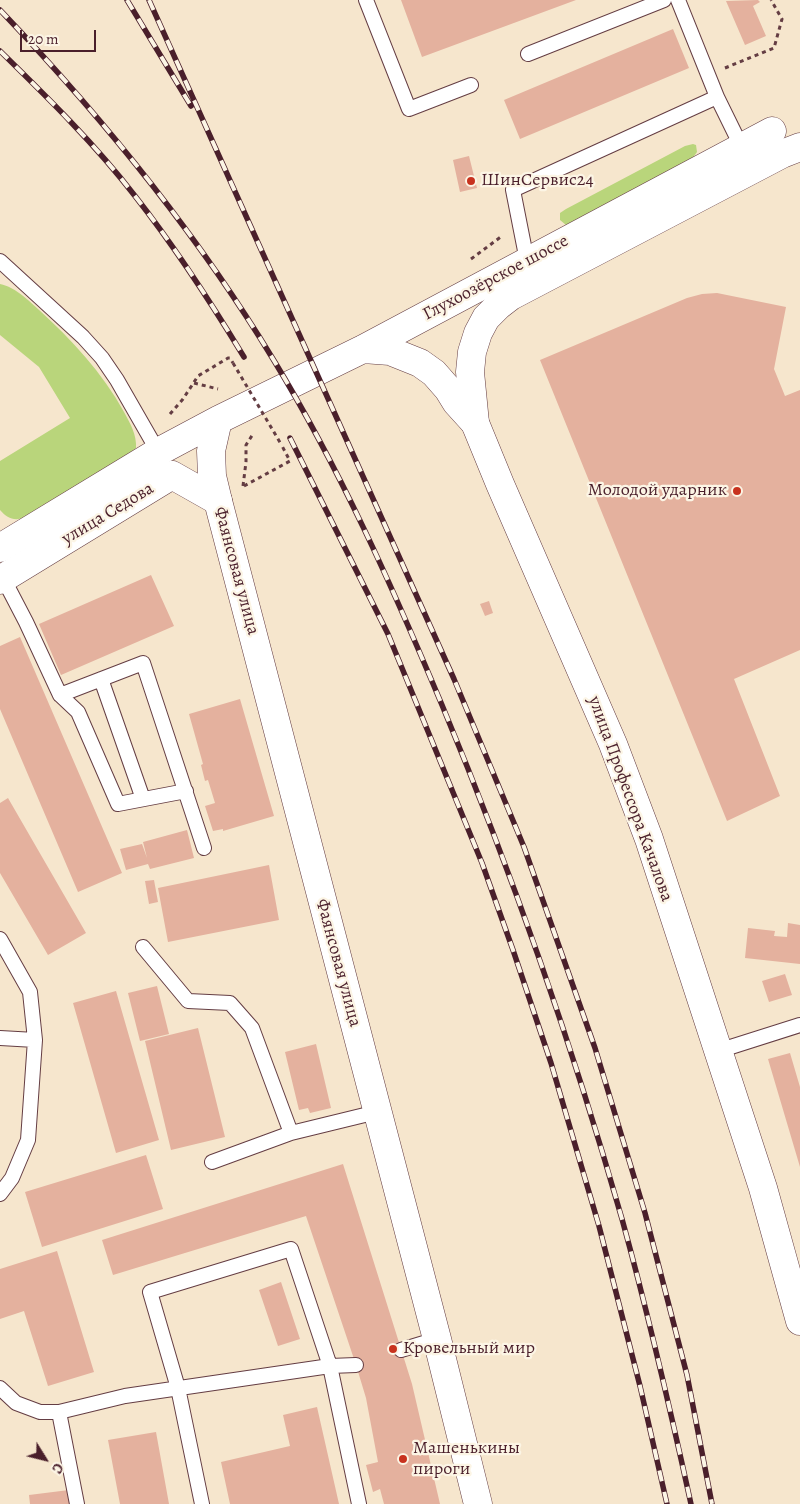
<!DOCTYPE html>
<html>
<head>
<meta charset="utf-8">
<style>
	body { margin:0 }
	#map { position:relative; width:800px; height:1504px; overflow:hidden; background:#f6e6cd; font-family:Alegreya,serif }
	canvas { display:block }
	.north { position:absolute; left:20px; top:1434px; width:50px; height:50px; -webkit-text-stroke:4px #fcf5e5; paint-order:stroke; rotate:126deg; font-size:14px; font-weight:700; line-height:20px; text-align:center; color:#4a1f2b }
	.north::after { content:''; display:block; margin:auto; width:18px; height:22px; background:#4a1f2b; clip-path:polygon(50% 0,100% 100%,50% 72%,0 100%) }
	.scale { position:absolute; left:20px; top:30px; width:76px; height:22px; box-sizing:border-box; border:2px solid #4a1f2b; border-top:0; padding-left:6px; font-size:15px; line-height:18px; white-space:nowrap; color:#4a1f2b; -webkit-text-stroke:4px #fcf5e5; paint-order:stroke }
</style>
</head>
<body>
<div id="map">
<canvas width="800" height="1504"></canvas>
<div class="north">С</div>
<div class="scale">20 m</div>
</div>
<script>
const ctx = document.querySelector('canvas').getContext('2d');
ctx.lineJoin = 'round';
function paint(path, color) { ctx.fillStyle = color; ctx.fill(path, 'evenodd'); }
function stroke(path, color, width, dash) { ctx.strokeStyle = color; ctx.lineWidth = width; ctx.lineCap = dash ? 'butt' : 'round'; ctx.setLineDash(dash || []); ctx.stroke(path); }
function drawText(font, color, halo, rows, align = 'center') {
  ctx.font = font + ' Alegreya,serif'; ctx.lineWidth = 4.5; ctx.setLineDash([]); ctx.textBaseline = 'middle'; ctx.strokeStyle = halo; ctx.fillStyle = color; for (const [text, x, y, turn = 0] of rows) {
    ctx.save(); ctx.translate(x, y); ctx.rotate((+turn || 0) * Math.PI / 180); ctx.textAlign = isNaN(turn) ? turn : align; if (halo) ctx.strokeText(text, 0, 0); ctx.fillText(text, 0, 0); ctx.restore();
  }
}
paint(new Path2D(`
	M693,144l3,1 1,7 -5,7 -123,65 -3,1 -6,-5v-7l6,-4 119,-63z
	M0,284c4,1 8,2 11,4 10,5 19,14 27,21 34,31 64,63 86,103 6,11 13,23 12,36l-5,4 -107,66c-11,3 -17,0 -24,-8v-49l70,-43 -31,-51 -39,-32z`), '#b9d57b');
paint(new Path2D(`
	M401,0h175l-154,57z
	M758,0l2,2 -7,4 13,30 -21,9 -19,-44z
	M673,29l16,39 -169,71 -16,-39z
	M469,156l8,32 -17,4 -7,-32z
	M717,293l69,14 -12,62 11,27 15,-6v260l-66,29 46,117 -53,25 -187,-461 147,-62 15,-4z
	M151,575l23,51 -113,49 -22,-51z
	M489,601l4,12 -8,3 -5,-12z
	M20,637l102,236 -44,19 -78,-183v-63z
	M240,699l34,117 -51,15v-2l-10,2 -8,-25 10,-3 -7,-23 -3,1 -4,-16 2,-1 -14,-50z
	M8,798l78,135 -38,22 -48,-82v-70z
	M187,830l7,28 -44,11 -2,-5 -22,6 -6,-21 22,-5 5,14 -4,-16z
	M269,865l10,55 -111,22 -10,-54z
	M154,880l4,22 -9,2 -4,-23z
	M788,923l12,2v39l-55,-6 3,-30 27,3 -1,5 13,1z
	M785,974l7,21 -23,7 -7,-21z
	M157,986l12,48 -29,7 -12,-48z
	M116,991l43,149 -43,13 -43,-150z
	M198,1028l27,109 -54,13 -26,-109z
	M316,1044l15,64 -21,5 -2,-5 -9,2 -14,-58z
	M790,1053l10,34v80l-32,-108z
	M146,1155l17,54 -121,38 -17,-55z
	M343,1164l69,220 28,120h-56l-4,-15 -7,3 -7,-27 12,-3 -12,-64 -10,-33 -50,-149 -193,59 -11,-35z
	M57,1251l37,121 -46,14 -24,-75 -24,8v-50z
	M281,1282l19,57 -22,7 -19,-56z
	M317,1407l22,97h-109l-9,-42 69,-16 -7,-31z
	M156,1432l13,72h-49l-12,-64z
	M69,1490l1,14h-40l-1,-9z`), '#e4b19e');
const lane = new Path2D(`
	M366,0l43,109 62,-24
	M678,0l39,97
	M528,54l136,-54
	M0,261l83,76 19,21 15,22 43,75
	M528,266l-15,-76 204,-93 26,53
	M1,574l25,48 34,73 18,17 40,92 68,-13
	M101,679l42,120
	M60,695l83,-32 61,185
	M0,939l30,53 5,48 -7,100 -16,38 -12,16
	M143,947l45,54 42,2 22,25 39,105
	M0,1038l35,2
	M718,1051l82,-26
	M212,1162l79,-29 86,-21
	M401,1350l36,-11
	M0,1388l16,15 24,9h19l66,-16 205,-30 26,-1
	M59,1412l18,92
	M202,1504l-24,-116 -28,-96 141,-43 39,117 29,138`);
const street = new Path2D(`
	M363,349l27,2 30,12 14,10 14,16 8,13 19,21
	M218,501l-6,-25 -1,-25 7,-31
	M0,548l158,-96 60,-32 145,-71 409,-218`);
const secondary = new Path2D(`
	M800,147l-18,7 -271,142 -13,10 -12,12 -8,15 -6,19 -2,20 5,51 25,61 113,260 36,95 114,349 37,133
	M0,580l172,-105 46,26 219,838 41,165`);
stroke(lane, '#643d43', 16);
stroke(street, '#643d43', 29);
stroke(secondary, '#643d43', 29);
stroke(new Path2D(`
	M725,68l49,-20 8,-29 -11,-19
	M471,259l31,-23
	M194,383l24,6
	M170,414l13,-15 15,-23 30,-18h2l3,5
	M243,486l3,-24v-17l7,-11
	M244,486l46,-25 -9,-17`), '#643d43', 3, [4, 4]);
stroke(lane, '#fff', 14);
stroke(street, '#fff', 28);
stroke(secondary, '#fff', 28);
const rail = new Path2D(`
	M127,0l64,106
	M149,0l305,679 70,168 71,201 50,165 42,162 25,129
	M0,10c102,107 196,222 273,349 67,110 119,227 169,346 70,168 130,339 180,514 26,94 48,189 69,285
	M0,51c47,46 95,93 135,145 40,51 75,105 109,161
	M290,438l98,196 94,229 31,87 38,113 48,163 41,160 27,118`);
stroke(rail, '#4a1f2b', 5.5);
stroke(rail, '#fcf5e5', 4, [11]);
stroke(new Path2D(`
	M233,363l48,81`), '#643d43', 3, [4, 4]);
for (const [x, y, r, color] of [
	[471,181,5,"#c8321e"],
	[737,491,5,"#c8321e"],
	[393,1349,5,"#c8321e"],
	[403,1459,5,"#c8321e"]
]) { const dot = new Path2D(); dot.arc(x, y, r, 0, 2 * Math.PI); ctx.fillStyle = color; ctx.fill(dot); stroke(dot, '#fcf5e5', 2); }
drawText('18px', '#4a1f2b', '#fcf5e5', [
	["ШинCервис24",481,181],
	["Молодой ударник",727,491,"right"],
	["Кровельный мир",403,1349],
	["Машенькины",413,1449],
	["пироги",413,1470]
], 'left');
drawText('18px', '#4a1f2b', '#fcf5e5', [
	["Глухоозёрское шоссе",496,278,-28],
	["улица Седова",108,514,-31],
	["Фаянсовая улица",236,571,75],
	["улица Профессора Качалова",630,799,70],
	["Фаянсовая улица",338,963,75]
]);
</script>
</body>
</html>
